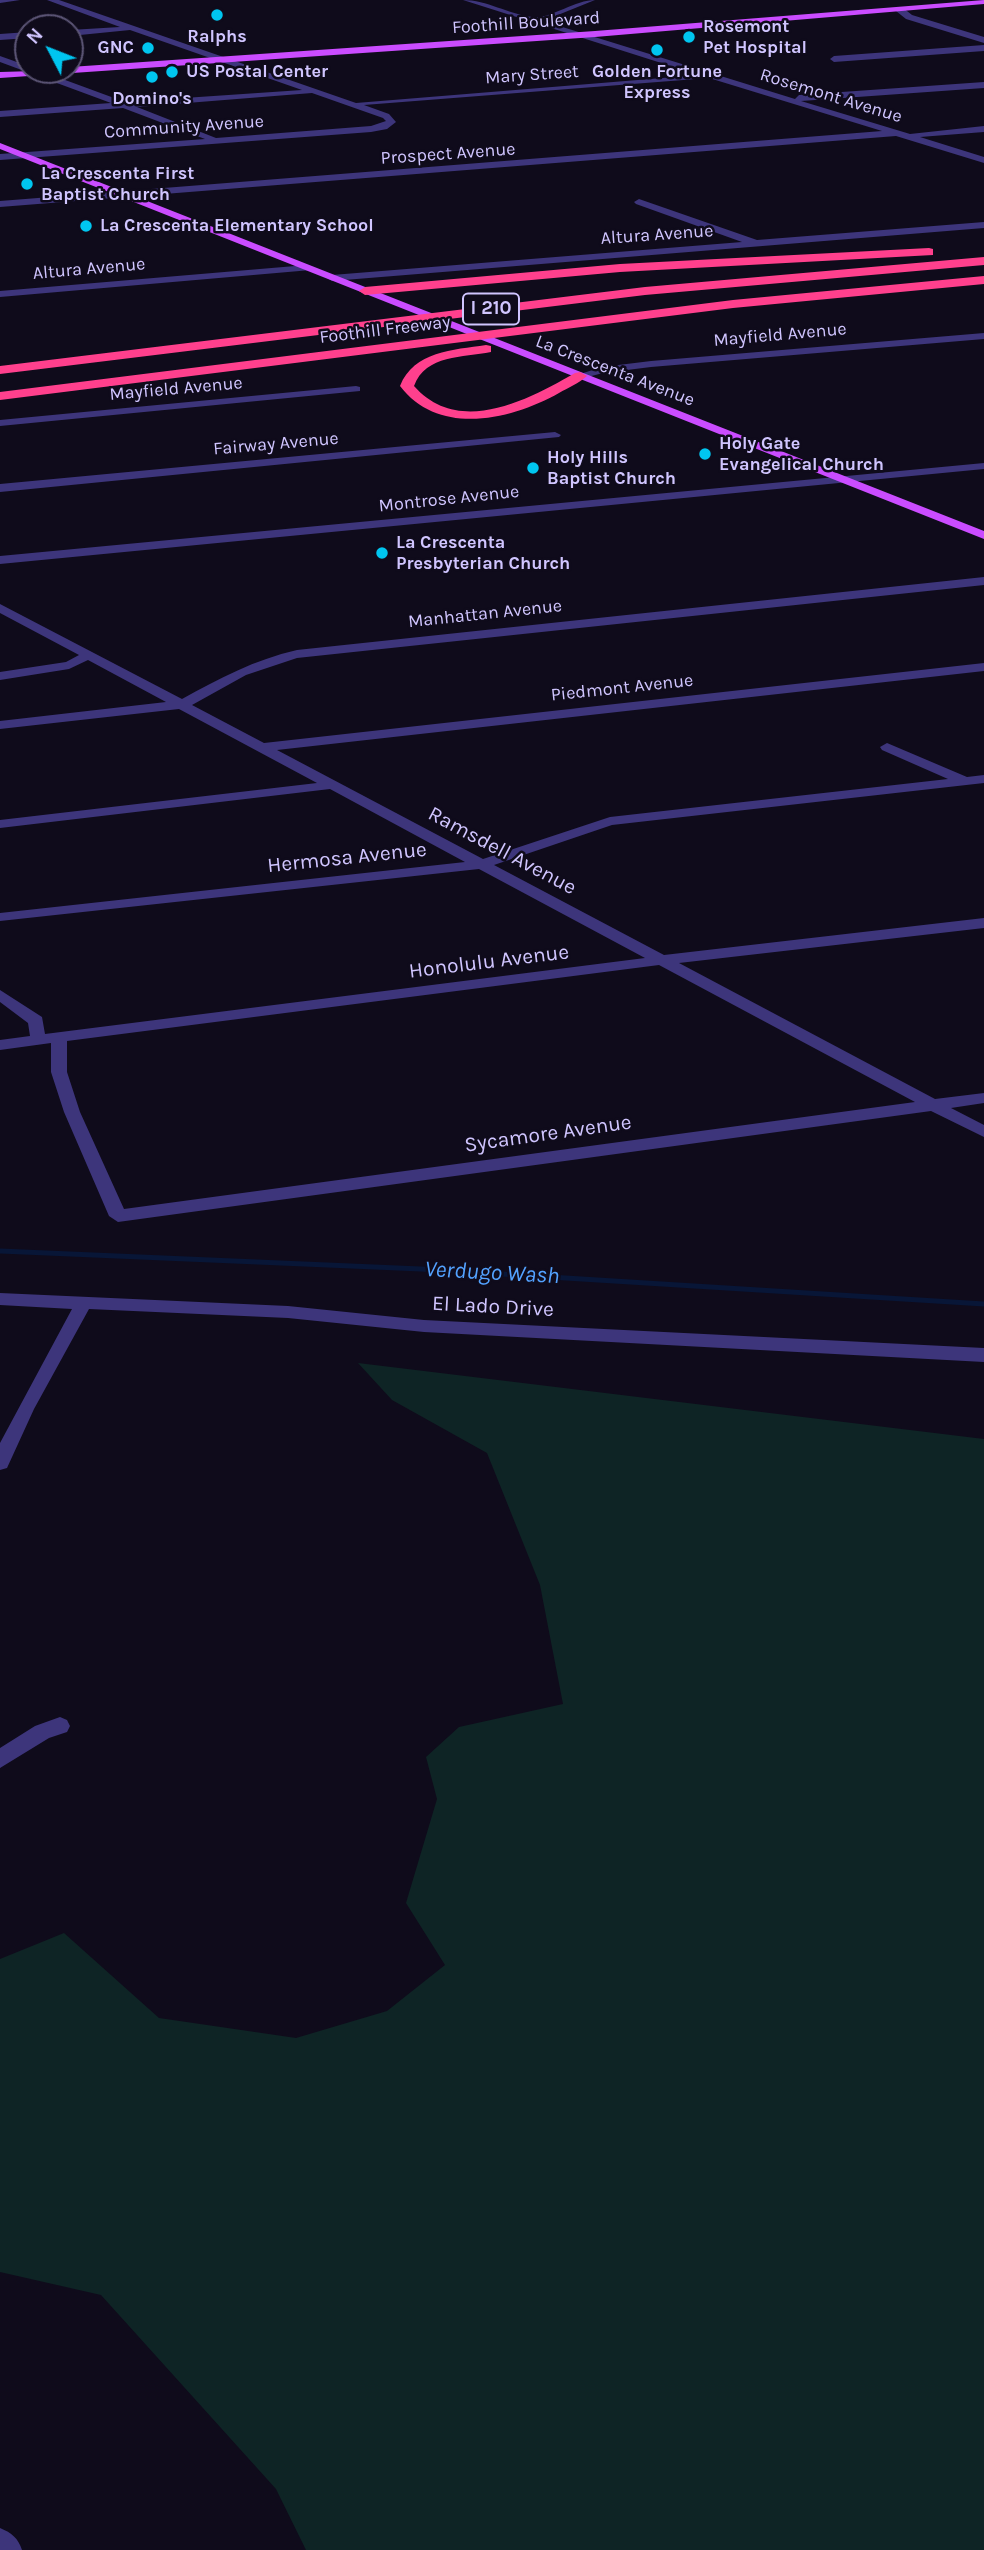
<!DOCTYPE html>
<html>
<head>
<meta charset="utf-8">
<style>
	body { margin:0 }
	#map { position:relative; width:984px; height:2550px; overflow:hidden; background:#0f0b1b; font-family:Karla,sans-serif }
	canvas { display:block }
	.north { position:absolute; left:14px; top:14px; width:70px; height:70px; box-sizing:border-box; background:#0f0b1b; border:2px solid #5c5576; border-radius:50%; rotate:312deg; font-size:19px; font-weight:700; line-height:28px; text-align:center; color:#d0c5ff }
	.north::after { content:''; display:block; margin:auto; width:24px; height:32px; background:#00c6f0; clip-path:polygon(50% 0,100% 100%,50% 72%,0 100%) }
</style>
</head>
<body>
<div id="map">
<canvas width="984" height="2550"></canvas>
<div class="north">N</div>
</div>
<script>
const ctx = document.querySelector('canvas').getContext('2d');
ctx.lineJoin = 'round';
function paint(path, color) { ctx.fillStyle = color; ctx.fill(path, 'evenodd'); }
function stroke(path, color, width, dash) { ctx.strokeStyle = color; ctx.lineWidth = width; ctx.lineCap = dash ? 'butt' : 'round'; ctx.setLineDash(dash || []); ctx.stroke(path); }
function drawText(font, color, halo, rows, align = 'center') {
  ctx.font = font + ' Karla,sans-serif'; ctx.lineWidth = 5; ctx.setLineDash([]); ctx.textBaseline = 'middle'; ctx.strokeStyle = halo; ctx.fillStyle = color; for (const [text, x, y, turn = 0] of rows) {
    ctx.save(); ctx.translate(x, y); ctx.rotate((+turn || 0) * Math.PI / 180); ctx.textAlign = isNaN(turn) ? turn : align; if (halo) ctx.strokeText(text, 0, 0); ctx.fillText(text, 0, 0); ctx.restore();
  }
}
paint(new Path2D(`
	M358,1363l626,76v1111h-678l-30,-61 -175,-194 -101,-23v-313l64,-26 95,85 137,20 91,-27 58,-46 -39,-62 31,-104 -11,-42 33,-30 104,-23 -23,-119 -53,-132 -95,-53z`), '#0e2425');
stroke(new Path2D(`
	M0,1251l421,18 563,35`), '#081637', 5);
paint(new Path2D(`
	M0,0h20l-20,3z
	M47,0h12l297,103 343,-28 -236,-75c24,0 45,14 69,17 17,3 42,-17 63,-17l-52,21 252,78 4,-4 185,-13v6l-183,13 109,33 74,-8v6l-64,5 64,20v6l-88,-27 -896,71v-6l882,-70 -173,-53 -345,27 25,9 7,8 -9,7 -16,3 -371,28v-6l205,-15 -82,-31 -123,9v-6l111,-8 -111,-41v-6l28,10v4h10l87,32 177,-12 -172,-60 -60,6v-6l50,-3zM312,93l71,25 3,3 -15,5 -155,12 -79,-31z
	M896,7h6l10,8 72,22v6l-78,-24 -10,-8z
	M28,32v6l-28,2v-6z
	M984,45v6l-150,11 -4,-3 4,-3z
	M639,199l118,41 227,-18v6l-652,53 -5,-3 5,-3 410,-33 -106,-38 -2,-2z
	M307,265l5,3 -1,2 -311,27v-6z
	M984,333v6l-333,28 -48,6 -23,6 -6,-3 28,-9 49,-6z
	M356,386l4,1v4l-360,35v-6z
	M555,432l6,3 -2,2 -559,55v-8z
	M984,463v6l-984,95v-8z
	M984,577v8l-687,73 -51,17 -54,30 72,38 720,-80v8l-707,79 206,109 127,-42 338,-38 -66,-29 -2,-3 7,-4 80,34 17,-2v8l-372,42 -118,40 170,90 320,-37v10l-305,35 256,136 49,-6v10l-33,5 33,17v12l-53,-26 -813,111 -9,-6 -45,-104 -13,-40v-29l-51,7v-10l30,-4 -2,-13 -28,-21v-12l42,27 3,17 600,-76 -166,-89 -479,52v-8l465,-51 -135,-73 -330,39v-8l317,-37 -138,-74 -179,20v-8l166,-19 -78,-42 -19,9 -69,11v-8l66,-10 13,-7 -79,-42v-9l182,95c38,-21 72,-39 115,-49zM659,965l256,137 -791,107 -44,-97 -13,-40v-31z
	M0,1293l288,13 136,14 560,28v14l-560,-30 -136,-14 -199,-9 -55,100 -27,59 -7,2v-27l72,-134 -72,-4z
	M60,1717l7,3 3,6 -3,6 -18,6 -49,30v-20l35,-22z
	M0,2528c12,5 18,10 22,22h-22z`), '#3d357b');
paint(new Path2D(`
	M984,0v4l-389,33 -595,41v-6l70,-2v-3l525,-36z
	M0,143l984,388v8l-984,-390z`), '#ca4cff');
paint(new Path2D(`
	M929,248l4,1v6l-313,17 -255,23 -6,-4 6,-4 255,-23z
	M984,257v8l-339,30 -645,79v-8l645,-79z
	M984,276v8l-251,24 -733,92v-8l733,-92z
	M486,345l5,1v6c-28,6 -65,2 -77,34 45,51 114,14 161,-13l5,-1 7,4c-8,7 -19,12 -28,17 -48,27 -120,44 -159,-7 14,-35 53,-36 86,-41z`), '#ff408d');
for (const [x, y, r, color] of [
	[217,15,7,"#00c6f0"],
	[689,37,7,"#00c6f0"],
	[148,48,7,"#00c6f0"],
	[657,50,7,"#00c6f0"],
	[172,72,7,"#00c6f0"],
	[152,77,7,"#00c6f0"],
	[27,184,7,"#00c6f0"],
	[86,226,7,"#00c6f0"],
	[705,454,7,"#00c6f0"],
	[533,468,7,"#00c6f0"],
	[382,553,7,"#00c6f0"]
]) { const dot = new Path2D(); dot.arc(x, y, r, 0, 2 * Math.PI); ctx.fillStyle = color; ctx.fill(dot); stroke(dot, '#0f0b1b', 2.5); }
drawText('18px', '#d0c5ff', '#0f0b1b', [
	["Foothill Boulevard",526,23,-4],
	["Mary Street",532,75,-4],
	["Rosemont Avenue",831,96,17],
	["Community Avenue",184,127,-4],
	["Prospect Avenue",448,154,-4],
	["Altura Avenue",657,235,-4],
	["Altura Avenue",89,269,-5],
	["Foothill Freeway",385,330,-7],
	["Mayfield Avenue",780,335,-5],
	["La Crescenta Avenue",615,371,21],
	["Mayfield Avenue",176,389,-5],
	["Fairway Avenue",276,444,-5],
	["Montrose Avenue",449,499,-6],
	["Manhattan Avenue",485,614,-6],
	["Piedmont Avenue",622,688,-6]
]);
drawText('bold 18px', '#d0c5ff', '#0f0b1b', [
	["Rosemont",703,27],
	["Pet Hospital",703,48],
	["Ralphs",217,37,"center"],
	["GNC",134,48,"right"],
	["US Postal Center",186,72],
	["Golden Fortune",657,72,"center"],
	["Express",657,93,"center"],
	["Domino's",152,99,"center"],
	["La Crescenta First",41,174],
	["Baptist Church",41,195],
	["La Crescenta Elementary School",100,226],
	["Holy Gate",719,444],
	["Evangelical Church",719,465],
	["Holy Hills",547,458],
	["Baptist Church",547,479],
	["La Crescenta",396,543],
	["Presbyterian Church",396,564]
], 'left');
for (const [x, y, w] of [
	[491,309,56]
]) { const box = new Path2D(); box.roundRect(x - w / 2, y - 15.5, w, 31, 5); ctx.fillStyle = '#0f0b1b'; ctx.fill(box); stroke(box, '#d0c5ff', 2); }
drawText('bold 19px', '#d0c5ff', null, [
	["I 210",491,309]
]);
drawText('21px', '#d0c5ff', '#0f0b1b', [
	["Ramsdell Avenue",502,851,28],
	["Hermosa Avenue",347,858,-6],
	["Honolulu Avenue",489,962,-7],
	["Sycamore Avenue",548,1134,-8],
	["El Lado Drive",493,1307,3]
]);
drawText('italic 23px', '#53a2ff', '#0f0b1b', [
	["Verdugo Wash",492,1273,3]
]);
</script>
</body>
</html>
